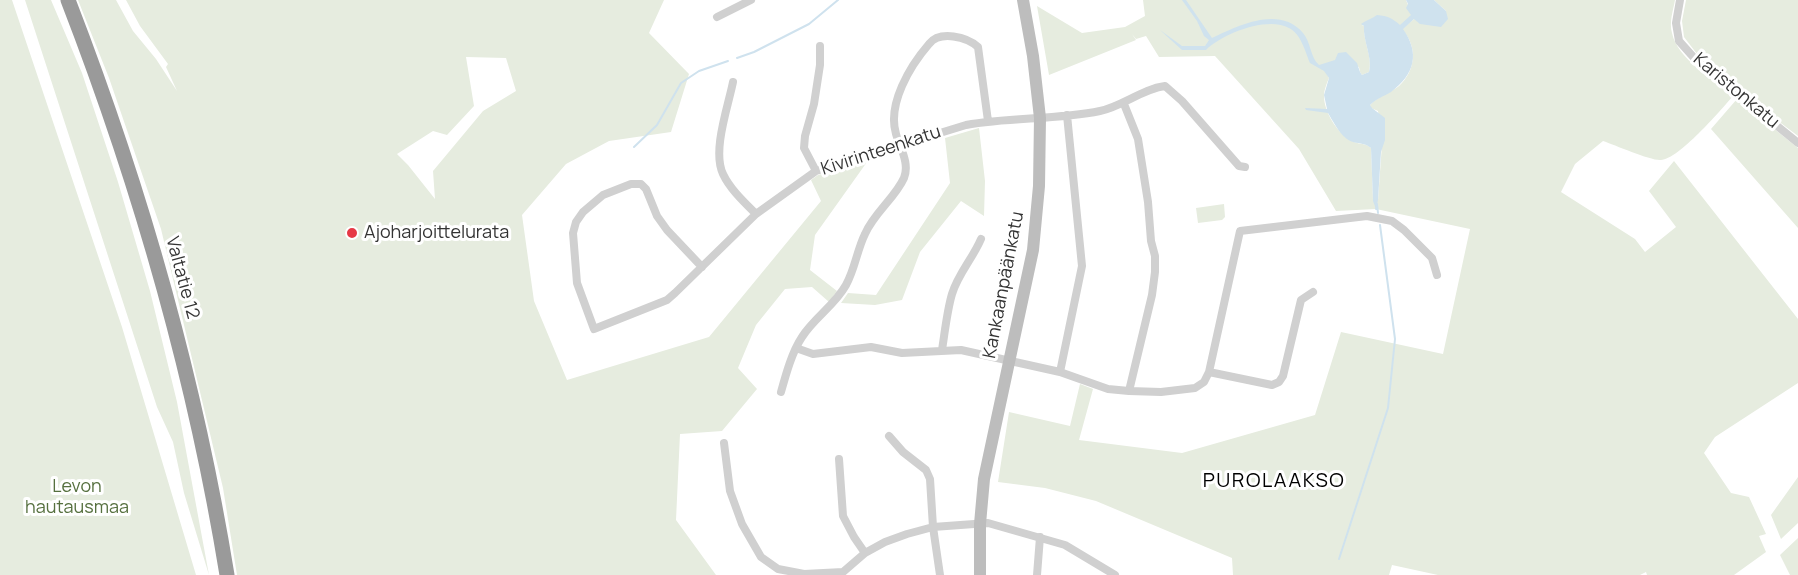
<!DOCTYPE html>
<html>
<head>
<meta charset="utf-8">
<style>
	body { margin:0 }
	canvas { display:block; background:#fff }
</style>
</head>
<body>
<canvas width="1798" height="575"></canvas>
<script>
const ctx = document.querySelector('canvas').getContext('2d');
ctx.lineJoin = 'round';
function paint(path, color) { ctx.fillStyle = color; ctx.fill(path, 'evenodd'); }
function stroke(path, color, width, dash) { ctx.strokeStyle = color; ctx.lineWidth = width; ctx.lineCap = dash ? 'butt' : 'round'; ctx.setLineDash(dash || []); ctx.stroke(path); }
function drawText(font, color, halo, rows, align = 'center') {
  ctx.font = font + ' Manrope,sans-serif'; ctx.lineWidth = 6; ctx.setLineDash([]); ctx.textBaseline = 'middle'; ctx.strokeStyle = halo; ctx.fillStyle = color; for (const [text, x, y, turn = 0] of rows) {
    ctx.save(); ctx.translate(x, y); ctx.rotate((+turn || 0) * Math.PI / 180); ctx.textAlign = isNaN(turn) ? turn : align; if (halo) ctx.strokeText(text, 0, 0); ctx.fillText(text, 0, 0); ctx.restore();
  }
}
paint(new Path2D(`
	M0,0h12l110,327 74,248h-196z
	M25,0h26l31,73 36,109 32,109 27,111 32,173 -25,-82 -11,-51 -16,-35z
	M78,0h38l17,31 23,28 21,32 -11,-24 2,-3 -28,-38 -14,-26h538l-15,33 40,41 -18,58 -62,9 -43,23 -44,51 12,86 33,79 142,-43 112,-136 -10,-21 7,-5 49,-13 -52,73 -5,35 27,21 -8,11 -17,-15 -27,2 -29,36 -18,43 19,21 -35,42 -42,3 -4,86 40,55h-479l-14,-87 -62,-259 -52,-151zM466,57l40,1 10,33 -33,20 -50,60 2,28 -27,-34 -11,-11 36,-23 14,4 27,-29z
	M1143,0h263l6,15 -12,11 -29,-7 -9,6 2,1c-1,16 9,31 5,46l-7,3 -2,-3 -1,-5 -24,-7 -8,14 2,4c-2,5 -5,12 -5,18 0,16 13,36 26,44 7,5 15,2 21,8l2,52h5l4,-56 -4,-33 -7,-3 -1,-3c8,-9 20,-12 29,-19 17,-16 19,-39 3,-57l12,-10 32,-8 -12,-11h241c-2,11 -6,22 -3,33 5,25 41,47 61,63 -13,15 -54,63 -72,64 -10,1 -46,-15 -58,-19l-28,23 -14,28 74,47 10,13 31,-25 -27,-36 25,-30 124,158v64l-83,54 -11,16 27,40 18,4 17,37 -7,2 7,16 -32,23h-87l-1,-3 -6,3h-202l-46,-10 -3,10h-156l-1,-17 -136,-57 -51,-13 -47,-6 11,-70 61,14 10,-42 13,5 -14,51 103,13 133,-38 26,-83 102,22 27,-125 -94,-20 -40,2 -37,-62 -84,-93 -56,1 -13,-21 -10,3 -4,-5 4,6 -87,35 -12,-69 45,27 43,-6 20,-11z
	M1686,0h112v136l-37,-28 -64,-54 -13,-17 -2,-16z
	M1737,99l61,49v80l-87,-99z
	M979,128l6,53 -1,35 -23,-15 -41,51 -18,48 -27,5 -34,-2 7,-10 28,2 74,-112 -5,-45z
	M1224,204l1,13 -3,3 -24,3 -2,-15z
	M1798,477v46l-17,16 -10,-24z
	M1798,538v37h-8l-10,-20z`), '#e6ecdf');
paint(new Path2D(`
	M1182,0h4l26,38c26,-12 67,-33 91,-5 8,9 7,24 16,32l16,-5 3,-7 8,-1 11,11 3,9 2,3 7,-3c4,-14 -6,-30 -5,-46l-3,-2c5,-4 11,-5 16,-9 11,1 15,3 23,10l11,-10 -5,-7 2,-4 -2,-4h28l12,11 2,8 -7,8 -21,-3 -6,-5 -11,10c17,24 12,45 -12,63 -7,4 -15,7 -21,13l2,3 13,10v22l-4,12 -3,48 -2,9 -3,-8 -2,-53c-6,-5 -10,-4 -18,-6 -11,-3 -19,-19 -25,-29l-22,-3 -1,-2 22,1 -3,-14 5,-17 -5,-7 -14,-8c-5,-12 -9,-29 -21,-35 -22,-12 -67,6 -83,22h-24l-22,-20 22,16h23l4,-6 -5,-4 -7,-15z`), '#cfe2ee');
stroke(new Path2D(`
	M737,58l17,-6 55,-28 29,-24
	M634,147l23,-22 24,-42 18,-12 29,-10
	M1376,209l1,-5 1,9
	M1339,559l49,-151 7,-69 -15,-114`), '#cfe2ee', 2);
stroke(new Path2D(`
	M1680,0l-4,23 3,18 17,19 102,83
	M717,17l34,-17
	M733,82c-5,25 -21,69 -10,92 7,15 21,28 33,40
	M1124,104l14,35 10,63 3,39 4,15v16l-3,23 -23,96
	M816,171l-12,-23 1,-12 9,-32 6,-39v-19
	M702,267l-35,-37 -10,-14 -11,-27 -5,-5h-10l-28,11 -20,17 -7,10 -3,11 4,50 17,46 73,-29 8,-7 81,-79 60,-43 150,-46c44,-8 90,-5 134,-14 23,-5 42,-22 65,-25l17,15 57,65 6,1
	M796,348l17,6 58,-7 31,6 59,-3 99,22 48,17 21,2 32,1 34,-4 9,-6 5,-10 31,-141 127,-15 25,5 12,9 28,28 5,17
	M942,350c3,-19 5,-39 10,-56 6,-20 21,-36 29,-55
	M1060,372l22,-106 -15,-151
	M1209,372l63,13 7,-3 4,-6 18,-76 12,-8
	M781,392c5,-18 11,-40 21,-55 12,-19 33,-32 44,-52 9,-16 11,-35 19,-51 9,-21 30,-36 39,-56 6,-15 -4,-30 -8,-44 -9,-30 14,-68 33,-90 11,-14 38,-7 49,3l10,74
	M889,436l14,16 23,18 4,9 3,48 7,48
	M724,443l6,48 12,33 19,33 17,12 26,5 39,-2 22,-19 20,-11 22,-8 26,-7 55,-4 77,22 50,30
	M839,459l4,57 11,21 11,16
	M1037,575l3,-38`), '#d0d0d0', 8);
stroke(new Path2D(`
	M980,575v-51l4,-45 49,-229 6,-64 1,-68 -7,-62 -10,-56`), '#bdbdbd', 12);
stroke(new Path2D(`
	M68,0c72,186 127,378 159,575`), '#9a9a9a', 15);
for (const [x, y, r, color] of [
	[352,233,6,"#e63946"]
]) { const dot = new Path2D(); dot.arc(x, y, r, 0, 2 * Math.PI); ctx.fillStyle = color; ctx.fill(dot); stroke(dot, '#fff', 2); }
drawText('18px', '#333', '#fff', [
	["Karistonkatu",1736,91,40],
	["Kivirinteenkatu",881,151,-18],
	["Valtatie 12",182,278,75],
	["Kankaanpäänkatu",1004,285,-79]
]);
drawText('18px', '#333', '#fff', [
	["Ajoharjoittelurata",364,233]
], 'left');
drawText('18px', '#56703f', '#fff', [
	["Levon",77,487],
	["hautausmaa",77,508]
]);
ctx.letterSpacing = '1.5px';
drawText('20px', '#000', '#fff', [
	["PUROLAAKSO",1274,481]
]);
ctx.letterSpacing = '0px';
</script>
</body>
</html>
